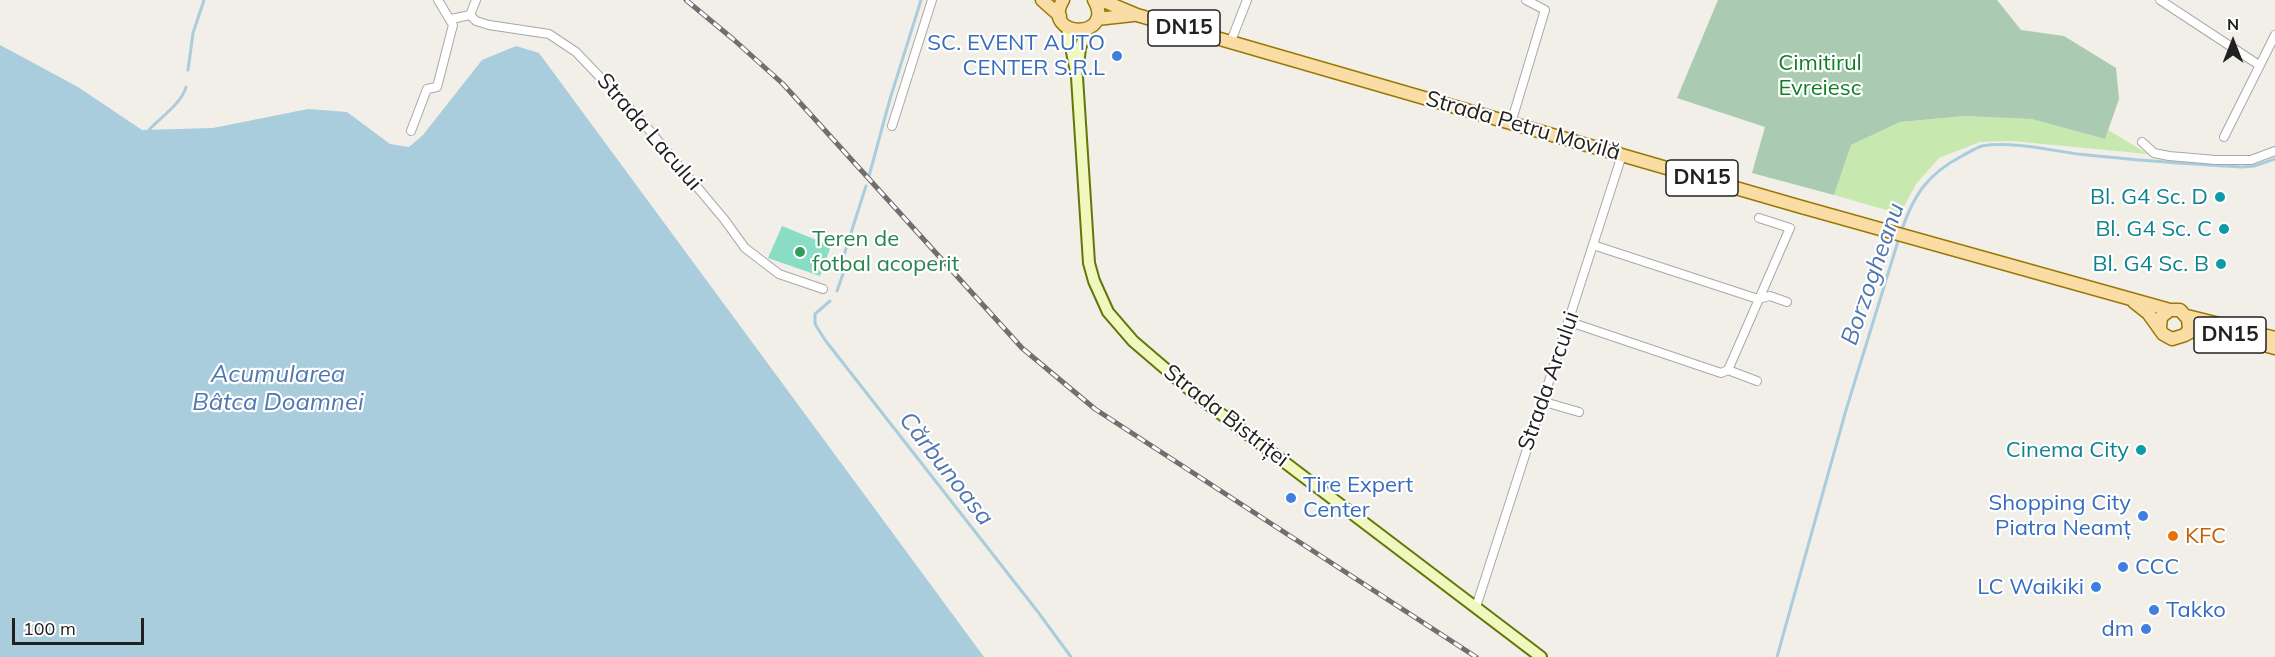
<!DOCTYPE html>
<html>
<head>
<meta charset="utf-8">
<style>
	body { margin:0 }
	#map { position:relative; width:2275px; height:657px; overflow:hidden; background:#f1efe8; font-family:Mulish,sans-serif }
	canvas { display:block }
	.north { position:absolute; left:2203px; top:12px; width:60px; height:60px; -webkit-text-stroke:4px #fff; paint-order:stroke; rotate:0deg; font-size:16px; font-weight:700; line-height:24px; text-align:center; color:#212121 }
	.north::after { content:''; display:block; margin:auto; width:21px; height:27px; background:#212121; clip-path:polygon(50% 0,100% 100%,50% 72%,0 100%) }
	.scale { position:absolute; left:12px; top:618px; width:132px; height:27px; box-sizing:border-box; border:3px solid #212121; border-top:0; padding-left:8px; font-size:18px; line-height:21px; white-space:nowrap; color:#212121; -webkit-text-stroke:4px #fff; paint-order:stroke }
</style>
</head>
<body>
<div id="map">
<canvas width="2275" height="657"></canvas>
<div class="north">N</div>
<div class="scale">100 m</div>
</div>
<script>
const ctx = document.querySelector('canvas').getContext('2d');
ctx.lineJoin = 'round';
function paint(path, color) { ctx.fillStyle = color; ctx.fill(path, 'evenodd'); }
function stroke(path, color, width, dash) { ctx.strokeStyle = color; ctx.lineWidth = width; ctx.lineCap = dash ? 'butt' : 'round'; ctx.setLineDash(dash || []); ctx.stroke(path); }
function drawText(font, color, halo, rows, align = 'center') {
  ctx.font = font + ' Mulish,sans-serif'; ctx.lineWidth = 4.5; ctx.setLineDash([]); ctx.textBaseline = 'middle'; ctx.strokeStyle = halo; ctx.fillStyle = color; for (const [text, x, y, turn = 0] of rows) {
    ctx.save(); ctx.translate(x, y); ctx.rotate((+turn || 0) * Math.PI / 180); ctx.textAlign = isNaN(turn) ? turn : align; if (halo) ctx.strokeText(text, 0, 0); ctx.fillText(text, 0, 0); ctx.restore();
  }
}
paint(new Path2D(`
	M1965,116l69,3 71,20 3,-9 40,24 -136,-13 -32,1 -41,16 -23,26 -16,30 -66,-19 17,-50 49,-23z`), '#c7e9b0');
paint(new Path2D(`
	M1718,0h279l24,30 43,6 52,32 3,31 -14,40 -73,-20 -67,-3 -65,6 -49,23 -17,50 -82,-22 13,-46 -88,-29z`), '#aacab2');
paint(new Path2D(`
	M782,226l49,20 -11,30 -52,-18z`), '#89ddc5');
paint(new Path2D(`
	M0,45l78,42 64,43 71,-2 95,-19 39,3 43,32 19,3 14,-12 59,-75 34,-14 23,7 445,604h-984z`), '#aacddd');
stroke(new Path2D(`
	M188,70l5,-37 11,-33
	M149,130c11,-12 33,-27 37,-43
	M869,176l21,-77 31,-99
	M1901,232c12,-36 26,-58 61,-76 6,-3 13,-8 20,-10 28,-5 68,4 96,8 55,6 109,10 164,13l12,-1 21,-7
	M837,291l7,-20 -1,-13 23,-72
	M830,301l-15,13v10l10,16 213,272 33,45
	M1777,657l69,-247 53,-172`), '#aacddd', 3);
const minor = new Path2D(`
	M476,0l-6,15 6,6 13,4 60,9 27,18 63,66 85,101 21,29 34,26 44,15
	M2160,0l99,65
	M451,19l19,-4
	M1231,41l16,-41
	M1511,123l34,-113 -19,-10
	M892,126l40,-126
	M411,131l16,-42 10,-2 16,-62 -15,-25
	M2224,137l51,-102
	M2142,142l12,11 15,3 47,4h35l24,-9
	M1593,245l165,54 12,-3 17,6
	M1570,322l151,51 7,-3 29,11
	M1728,370l62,-142 -31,-10
	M1541,401l38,11
	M1476,607c48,-151 98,-301 146,-452`);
const secondary = new Path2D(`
	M1067,27l10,50 12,186 5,18 14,31 25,29 63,54 345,262
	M1078,65l2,-17 7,-19`);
const primary = new Path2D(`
	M1042,0l18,16
	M1063,0c-23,39 54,40 31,0
	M1101,0l36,15 661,191 372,104
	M1097,19l36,-4
	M2134,302l14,11 15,21 9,5 13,-4 4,-6 -1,-10 -8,-9h-10l-9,7 -1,11
	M2187,316l88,22
	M2185,335l9,-5 11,-1 70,19`);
stroke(minor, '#a8a8a8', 10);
stroke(secondary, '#617808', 14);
stroke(primary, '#9a7704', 15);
stroke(minor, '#fff', 8);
stroke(secondary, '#f0f8bf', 10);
stroke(primary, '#fadda4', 12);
const rail = new Path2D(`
	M686,0l47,39 50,45 239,264 73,61 381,248`);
stroke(rail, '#6f6f6f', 5);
stroke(rail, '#fff', 3, [9]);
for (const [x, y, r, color] of [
	[1117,56,6,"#3f7fe0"],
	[2220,197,6,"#0f9aa8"],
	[2224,229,6,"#0f9aa8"],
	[800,252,6,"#2e9e5b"],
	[2221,264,6,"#0f9aa8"],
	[2141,450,6,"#0f9aa8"],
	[1291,498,6,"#3f7fe0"],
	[2143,516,6,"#3f7fe0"],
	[2173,536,6,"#e8710a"],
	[2123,567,6,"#3f7fe0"],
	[2096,587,6,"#3f7fe0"],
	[2154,610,6,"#3f7fe0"],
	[2146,629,6,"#3f7fe0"]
]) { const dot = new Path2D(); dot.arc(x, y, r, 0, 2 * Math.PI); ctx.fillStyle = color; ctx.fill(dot); stroke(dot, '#fff', 2); }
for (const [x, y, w] of [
	[1184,28,72],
	[1702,178,72],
	[2230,335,72]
]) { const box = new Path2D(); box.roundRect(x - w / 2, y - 18, w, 36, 4.5); ctx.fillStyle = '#fff'; ctx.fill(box); stroke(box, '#212121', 1.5); }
drawText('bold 21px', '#212121', null, [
	["DN15",1184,28],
	["DN15",1702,178],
	["DN15",2230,335]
]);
drawText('22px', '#366cbe', '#fff', [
	["SC. EVENT AUTO",1105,43],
	["CENTER S.R.L",1105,68],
	["Tire Expert",1303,485,"left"],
	["Center",1303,510,"left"],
	["Shopping City",2131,503],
	["Piatra Neamț",2131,528],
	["CCC",2135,567,"left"],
	["LC Waikiki",2084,587],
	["Takko",2166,610,"left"],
	["dm",2134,629]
], 'right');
drawText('22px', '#0f7f23', '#fff', [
	["Cimitirul",1820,63],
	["Evreiesc",1820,88]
]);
drawText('22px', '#212121', '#fff', [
	["Strada Petru Movilă",1523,126,16],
	["Strada Lacului",649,132,49],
	["Strada Arcului",1549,381,-71],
	["Strada Bistriței",1226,416,38]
]);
drawText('22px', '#0d838f', '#fff', [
	["Bl. G4 Sc. D",2208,197],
	["Bl. G4 Sc. C",2212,229],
	["Bl. G4 Sc. B",2209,264],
	["Cinema City",2129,450]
], 'right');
drawText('22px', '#27864d', '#fff', [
	["Teren de",812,239],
	["fotbal acoperit",812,264]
], 'left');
drawText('22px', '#c56008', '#fff', [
	["KFC",2185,536]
], 'left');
drawText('italic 24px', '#4f76b0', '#fff', [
	["Borzogheanu",1873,274,-71],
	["Acumularea",278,375],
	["Bâtca Doamnei",278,403],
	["Cărbunoasa",946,469,52]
]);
</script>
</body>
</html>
